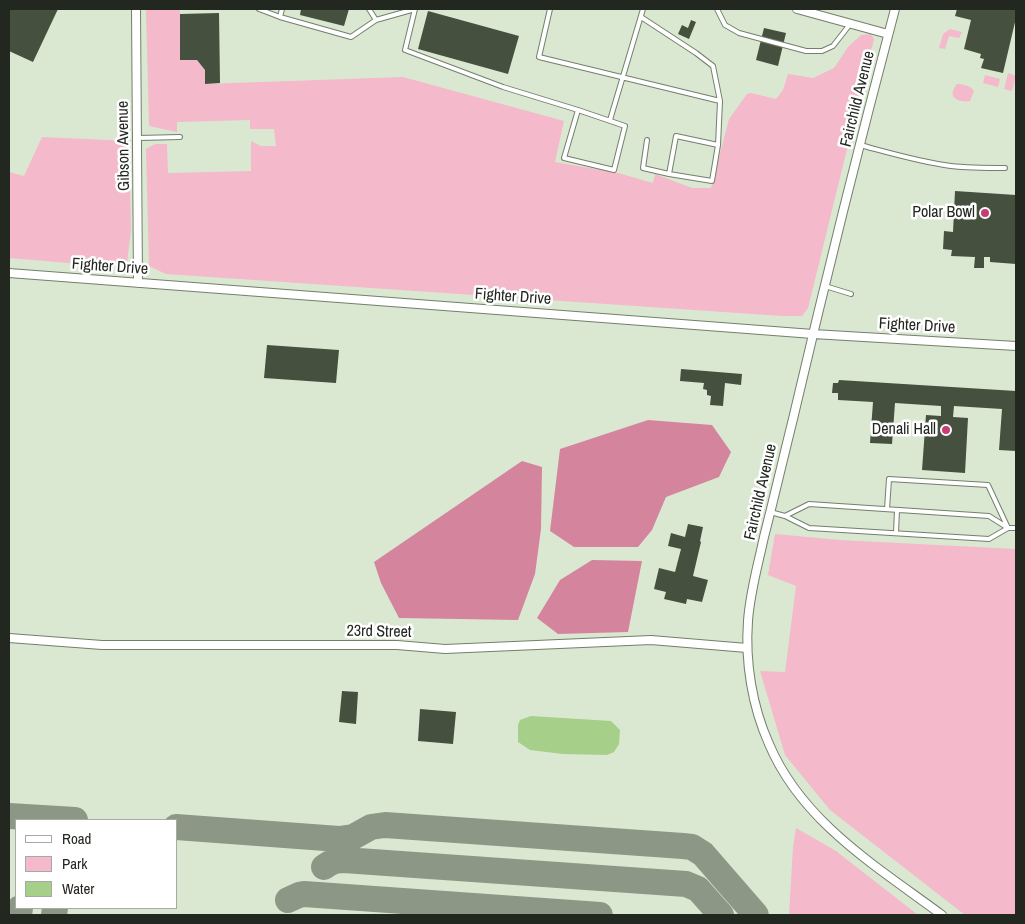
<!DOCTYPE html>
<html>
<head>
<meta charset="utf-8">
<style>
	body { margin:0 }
	#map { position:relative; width:1025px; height:924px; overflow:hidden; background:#dae8d1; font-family:"Archivo Narrow",sans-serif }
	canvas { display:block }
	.frame { position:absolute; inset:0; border:10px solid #22271f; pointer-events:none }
	.legend { position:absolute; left:15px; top:819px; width:162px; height:90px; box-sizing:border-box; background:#fff; border:1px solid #a7a9a5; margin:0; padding:6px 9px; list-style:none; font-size:15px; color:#22271f }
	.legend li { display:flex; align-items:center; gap:10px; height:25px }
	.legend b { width:25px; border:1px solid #a7a9a5 }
</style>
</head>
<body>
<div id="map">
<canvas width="1025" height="924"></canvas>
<div class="frame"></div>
<ul class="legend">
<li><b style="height:6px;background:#fff"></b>Road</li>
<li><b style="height:14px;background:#f4b9ca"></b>Park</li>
<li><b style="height:14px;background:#a6cf8a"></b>Water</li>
</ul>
</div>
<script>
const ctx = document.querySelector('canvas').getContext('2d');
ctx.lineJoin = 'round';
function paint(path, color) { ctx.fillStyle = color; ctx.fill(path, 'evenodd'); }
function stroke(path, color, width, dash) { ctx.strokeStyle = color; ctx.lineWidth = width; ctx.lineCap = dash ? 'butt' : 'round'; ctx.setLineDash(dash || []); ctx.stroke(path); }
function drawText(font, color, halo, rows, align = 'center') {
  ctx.font = font + ' "Archivo Narrow",sans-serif'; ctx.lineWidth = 5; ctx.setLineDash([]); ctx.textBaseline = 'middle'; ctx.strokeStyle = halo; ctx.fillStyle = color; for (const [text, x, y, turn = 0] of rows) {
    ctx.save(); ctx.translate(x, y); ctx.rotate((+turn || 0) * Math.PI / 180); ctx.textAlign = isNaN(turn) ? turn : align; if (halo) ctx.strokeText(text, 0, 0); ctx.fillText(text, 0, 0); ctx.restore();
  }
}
paint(new Path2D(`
	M146,9h34v51h17l8,10v14l198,-7 161,44 -9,41 63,11 35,10 2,-9 37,14h19l18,-69 18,-25 4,-1 25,6 7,-9 5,-16 25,4 21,-10 14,-21 13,-12 10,-1 3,5 -66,269 -6,8h-20l-616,-42 -17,-8 -3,-117 9,-5h12l1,29 83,-2v-30l10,5h15l-2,-17h-24v-9l-73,2v10l-28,-6z
	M950,29l12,3 -3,6 -10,-2 -4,13 -6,-1 4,-14z
	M1008,73l8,3 -4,15 -8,-2z
	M985,75l15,4 -2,8 -15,-4z
	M957,84c6,0 14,2 17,7l-4,10c-12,2 -24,-4 -13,-17z
	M42,137l87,4 2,89 -4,33 -11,4 -107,-9v-86l15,4z
	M775,534l65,6 176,9v366h-51l-135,-105 -45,-55 -25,-84 25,1 11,-86 -28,-11z
	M796,828l40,23 82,64h-129l4,-68z`), '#f4b9ca');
paint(new Path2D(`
	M648,420l64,5 19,27 -12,25 -53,20 -14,33 -14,17h-64l-24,-16 10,-82z
	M522,461l20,6 -1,62 -6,45 -17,46 -119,-2 -18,-35 -7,-21z
	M592,560l50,1 -14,71 -70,2 -21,-16 23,-38z`), '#d4849d');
paint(new Path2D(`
	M531,716l80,5 9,9 -1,14 -5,8 -7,3 -44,-1 -33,-4 -12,-8v-17l2,-5z`), '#a6cf8a');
stroke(new Path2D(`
	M9,816l66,4
	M176,827l163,12 14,-2 18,-10 14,-2 298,21 9,1 11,7 53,61
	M324,867c7,-5 11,-7 20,-7l342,24 12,5 23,26
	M288,900l11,-5 5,-1 296,21
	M19,915l1,-7
	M54,915l1,-7`), '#8d9786', 26);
paint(new Path2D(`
	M9,9h49l-25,53 -24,-11z
	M301,9h48l-5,17 -44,-11z
	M957,9h59v9l-13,55 -22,-5 3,-9 -4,-1 1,-4 -17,-5 7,-29 -16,-4z
	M428,11l91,25 -11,38 -90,-25z
	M219,13l1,70 -15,1v-14l-8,-10h-17v-46z
	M691,20l5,2 -7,17 -11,-5 4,-9 6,3z
	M764,28l22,5 -8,33 -22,-6z
	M955,191l61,4v69l-26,-2v-5h-6v11h-10l1,-11 -24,-1 1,-6 -9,-1 1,-18 9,1z
	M267,345l72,5 -3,33 -72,-5z
	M681,369l61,5 -1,11 -16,-2 -2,23 -13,-1 1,-9 -4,-1v-5l-4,-1 1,-6 -24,-2z
	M839,380l177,11v60l-17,-1 3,-41 -48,-3 -1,11 15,1 -3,55 -43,-3 4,-55 15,1v-10l-46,-3 -3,41 -22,-1 3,-41 -35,-2v-7h-6l1,-10h5z
	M688,524l15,3 -3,14 1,1 -8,34 15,4 -6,22 -15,-3 -1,5 -22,-5 2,-7 -12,-3 5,-21 16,4 6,-23 -13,-3 3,-13 14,4z
	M342,691l16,1 -2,32 -17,-2z
	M420,709l36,3 -3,32 -35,-3z`), '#45503e');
const service = new Path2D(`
	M259,9l21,8 71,20 25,-17 39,-11
	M369,9l7,11
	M415,9l-10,41 98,37 75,23
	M550,9l-11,48 181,44 -2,44 -6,36 -43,-7 7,-38 42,9
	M717,9l8,16 14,8 67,18h16l11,-5 18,-23
	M280,17l2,-8
	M641,17l55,36 17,13 7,35
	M578,110l47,16 -11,44 -50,-12z
	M610,120l33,-111
	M138,138l42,-1
	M647,140l-4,28 26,6
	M860,145c30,8 60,17 91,21 18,2 36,2 54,2
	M825,286l26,8
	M887,509l2,-30 99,6 20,43
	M770,512l15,4 24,12 180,11 19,-11
	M785,516l24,-12 180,12 19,12h8
	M896,533l1,-23`);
const minor = new Path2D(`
	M136,9l2,274
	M797,9l91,25
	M895,9c-36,136 -70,273 -102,410 -10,40 -19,79 -29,118 -6,28 -14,55 -16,84 -3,41 4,85 21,123 33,78 107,122 173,171
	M9,273l804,61 203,12
	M9,638l93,7h295l48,4 206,-9 96,8`);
stroke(service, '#737f6c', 6);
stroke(minor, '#737f6c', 10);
stroke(service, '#fff', 4);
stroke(minor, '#fff', 8);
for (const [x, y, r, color] of [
	[985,213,5,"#c63c73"],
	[946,430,5,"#c63c73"]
]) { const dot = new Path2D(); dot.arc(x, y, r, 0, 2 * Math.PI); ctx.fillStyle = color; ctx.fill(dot); stroke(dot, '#fff', 2); }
drawText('16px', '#22271f', '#fff', [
	["Fairchild Avenue",858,99,-76],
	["Gibson Avenue",124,146,-91],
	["Fighter Drive",110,267,4],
	["Fighter Drive",513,297,4],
	["Fighter Drive",917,326,3],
	["Fairchild Avenue",761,492,-77],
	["23rd Street",379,632,1]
]);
drawText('16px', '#22271f', '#fff', [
	["Polar Bowl",975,213],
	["Denali Hall",936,430]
], 'right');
</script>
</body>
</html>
